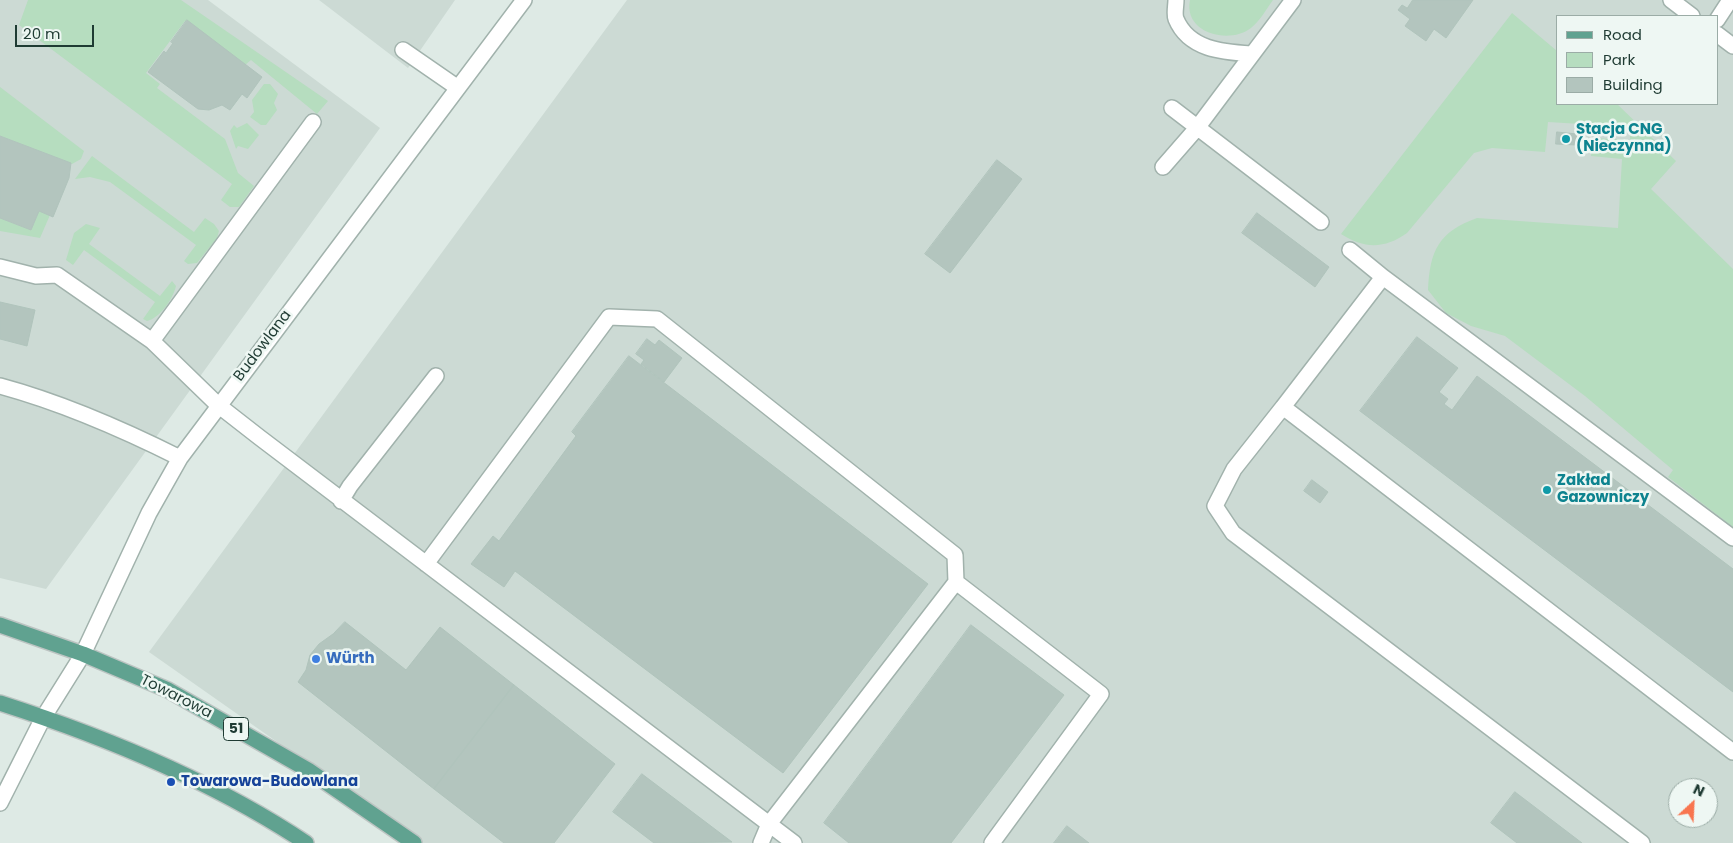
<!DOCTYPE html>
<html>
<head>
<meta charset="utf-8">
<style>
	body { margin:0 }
	#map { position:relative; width:1733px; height:843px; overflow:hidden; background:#deeae5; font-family:Poppins,sans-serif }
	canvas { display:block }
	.legend { position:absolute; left:1556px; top:15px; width:162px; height:90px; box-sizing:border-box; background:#eef7f3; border:1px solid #9baca6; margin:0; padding:6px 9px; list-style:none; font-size:15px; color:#1f3b33 }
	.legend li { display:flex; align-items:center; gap:10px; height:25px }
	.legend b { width:25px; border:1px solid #9baca6 }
	.north { position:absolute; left:1668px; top:778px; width:50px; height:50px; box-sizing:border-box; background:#eef7f3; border:1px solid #9baca6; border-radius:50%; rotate:25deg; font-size:14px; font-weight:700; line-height:20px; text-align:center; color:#1f3b33 }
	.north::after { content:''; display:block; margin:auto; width:18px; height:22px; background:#f8754f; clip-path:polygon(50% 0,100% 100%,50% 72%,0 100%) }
	.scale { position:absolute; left:15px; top:25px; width:79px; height:22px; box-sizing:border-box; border:2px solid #1f3b33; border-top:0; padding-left:6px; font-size:15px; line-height:18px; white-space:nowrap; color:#1f3b33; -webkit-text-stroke:4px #eef7f3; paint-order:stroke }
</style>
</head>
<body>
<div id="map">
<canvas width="1733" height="843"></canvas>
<ul class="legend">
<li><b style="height:6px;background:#60a290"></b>Road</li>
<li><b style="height:14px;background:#b6ddbf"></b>Park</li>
<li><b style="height:14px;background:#b3c5be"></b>Building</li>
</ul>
<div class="north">N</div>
<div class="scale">20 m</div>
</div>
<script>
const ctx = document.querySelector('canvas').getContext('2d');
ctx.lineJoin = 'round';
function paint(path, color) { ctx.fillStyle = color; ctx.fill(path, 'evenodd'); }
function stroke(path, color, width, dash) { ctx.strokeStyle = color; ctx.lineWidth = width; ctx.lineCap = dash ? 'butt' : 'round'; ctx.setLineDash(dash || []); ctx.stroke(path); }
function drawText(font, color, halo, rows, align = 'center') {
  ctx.font = font + ' Poppins,sans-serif'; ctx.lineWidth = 5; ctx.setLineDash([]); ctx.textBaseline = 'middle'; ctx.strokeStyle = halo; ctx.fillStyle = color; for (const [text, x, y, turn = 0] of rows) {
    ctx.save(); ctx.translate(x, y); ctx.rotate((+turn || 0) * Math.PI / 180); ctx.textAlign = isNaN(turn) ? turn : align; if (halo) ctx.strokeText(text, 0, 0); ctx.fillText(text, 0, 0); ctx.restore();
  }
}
paint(new Path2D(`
	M0,0h208l172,128 -334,461 -46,-11z
	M319,0h136l-47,68z
	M627,0h1106v843h-1312l-272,-191zM1557,16h160v88h-160zM1678,788h30v30h-30z`), '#ccdad4');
paint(new Path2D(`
	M28,0h153l147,101 -11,13 -66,-54 -6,5 -60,-44 -39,52 14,11 -3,4 68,51 13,34 16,13 -15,21h-9l-9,-7 11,-16 -213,-159z
	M1190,0h83c-6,8 -13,21 -22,28 -22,17 -68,5 -61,-28z
	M1512,13l45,38v53h60l59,57 -25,28 82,80v258l-65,-50 5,-7 -88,-74 -80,-60 -34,-10 -25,-13 -18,-23c2,-39 10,-58 49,-72l141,10 4,-69 -31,-3 2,-18 37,2v-13l-82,-5 -3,30 -53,-4 -18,5 -67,80c-22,16 -43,16 -66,1z
	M264,84h6l8,10 -4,9 3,7 -11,15h-5l-11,-8 4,-5 -2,-12z
	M0,87l84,64 -3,8 -9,5 -72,-28z
	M247,123l12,12 -11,14 -10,-3 -2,3 -6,-18 4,-6 3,3z
	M92,156l102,76 11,-14 9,6 5,7 -2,7 -20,25 -9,1 -4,-3 12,-16 -86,-63 -20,-5 -15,2z
	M39,211l11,4 -10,23 -40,-7v-13l31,12z
	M86,224l14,4 -11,16 71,52 12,-15 4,5c-3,13 -16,32 -29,35l-4,-2 12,-17 -71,-52 -11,15 -7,-5 8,-27z`), '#b6ddbf');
const building = new Path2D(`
	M1413,0h60l-27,38 -12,-9 -8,12 -21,-15 5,-7 -12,-9 4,-5 5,3z
	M187,20l75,57 -15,21 -5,-4 -12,16 -8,-5 -13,5 -11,-1 -50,-37 16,-21 2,2 7,-10 -2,-1z
	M1557,132l20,2 -1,11 -20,-1z
	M0,136l71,27 -2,15 -16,39 -14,-6 -8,19 -31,-12z
	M997,160l25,19 -72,94 -25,-19z
	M1257,213l72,54 -14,20 -73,-54z
	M0,302l35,8 -8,36 -27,-7z
	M1417,337l41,31 -19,24 9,7 -4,5 8,6 25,-34 256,193v123l-373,-281z
	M647,339l8,6 4,-5 23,18 -18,24 -23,-18 3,-4 -8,-6z
	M629,356l299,228 -145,189 -268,-202 -11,16 -33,-23 22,-28 6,5 77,-105 -4,-4z
	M1312,480l16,12 -8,11 -16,-12z
	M345,622l61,48 34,-43 74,58 -80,104 -136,-107 8,-12 4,-15 9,-11 14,-10z
	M971,625l93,70 -113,148h-102l-25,-20z
	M514,685l101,79 -61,79h-50l-70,-54z
	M642,774l90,68 -78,1 -41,-31z
	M1515,792l67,51h-65l-26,-20z
	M1067,826l22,17h-35z`);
paint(building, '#b3c5be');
stroke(building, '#b0c4bc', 1);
const minor = new Path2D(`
	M1176,0c0,6 -2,14 0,19 13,31 47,33 76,35
	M1671,0l21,16
	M1717,20l13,-20
	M1717,34l16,12
	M403,50l55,38
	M1172,108l149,114
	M1163,167l34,-39 96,-128
	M1350,250l33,27
	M0,267l36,9 21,-1 95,66 66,64 41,32 535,406
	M152,341l161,-219
	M0,386c63,17 122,43 180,72
	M1283,407l-49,62 -19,37 18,27 409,310
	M341,501l9,-15 86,-110
	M1733,538l-350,-261 -100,130 450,345
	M426,564l183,-247 48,2 298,236 1,27 145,112 -109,149
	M0,803l43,-85 40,-64 66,-141 31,-55 344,-458
	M761,843l8,-19 187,-242`);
const major = new Path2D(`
	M0,625l83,29 85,36 140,80 106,73
	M0,703c106,34 213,78 306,140`);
stroke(minor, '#a1b2ac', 18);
stroke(major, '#bcc4c2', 18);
stroke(minor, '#fff', 15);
stroke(major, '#60a290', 15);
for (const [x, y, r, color] of [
	[1566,139,5,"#0f9aa8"],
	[1547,490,5,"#0f9aa8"],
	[316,659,5,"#3f7fe0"],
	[171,782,5,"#1a4fb4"]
]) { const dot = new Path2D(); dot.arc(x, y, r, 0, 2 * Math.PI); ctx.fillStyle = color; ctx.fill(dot); stroke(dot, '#eef7f3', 2); }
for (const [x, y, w] of [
	[236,729,25]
]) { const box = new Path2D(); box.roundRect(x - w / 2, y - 11.5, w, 23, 4); ctx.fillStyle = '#eef7f3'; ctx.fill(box); stroke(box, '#1f3b33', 1); }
drawText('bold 14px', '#1f3b33', null, [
	["51",236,729]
]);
drawText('bold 15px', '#0d838f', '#eef7f3', [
	["Stacja CNG",1576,130],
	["(Nieczynna)",1576,147],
	["Zakład",1557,481],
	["Gazowniczy",1557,498]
], 'left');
drawText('15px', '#1f3b33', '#eef7f3', [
	["Budowlana",263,346,-53],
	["Towarowa",176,697,27]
]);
drawText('bold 15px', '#366cbe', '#eef7f3', [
	["Würth",326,659]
], 'left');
drawText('bold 15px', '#164399', '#eef7f3', [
	["Towarowa-Budowlana",181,782]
], 'left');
</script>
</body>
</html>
